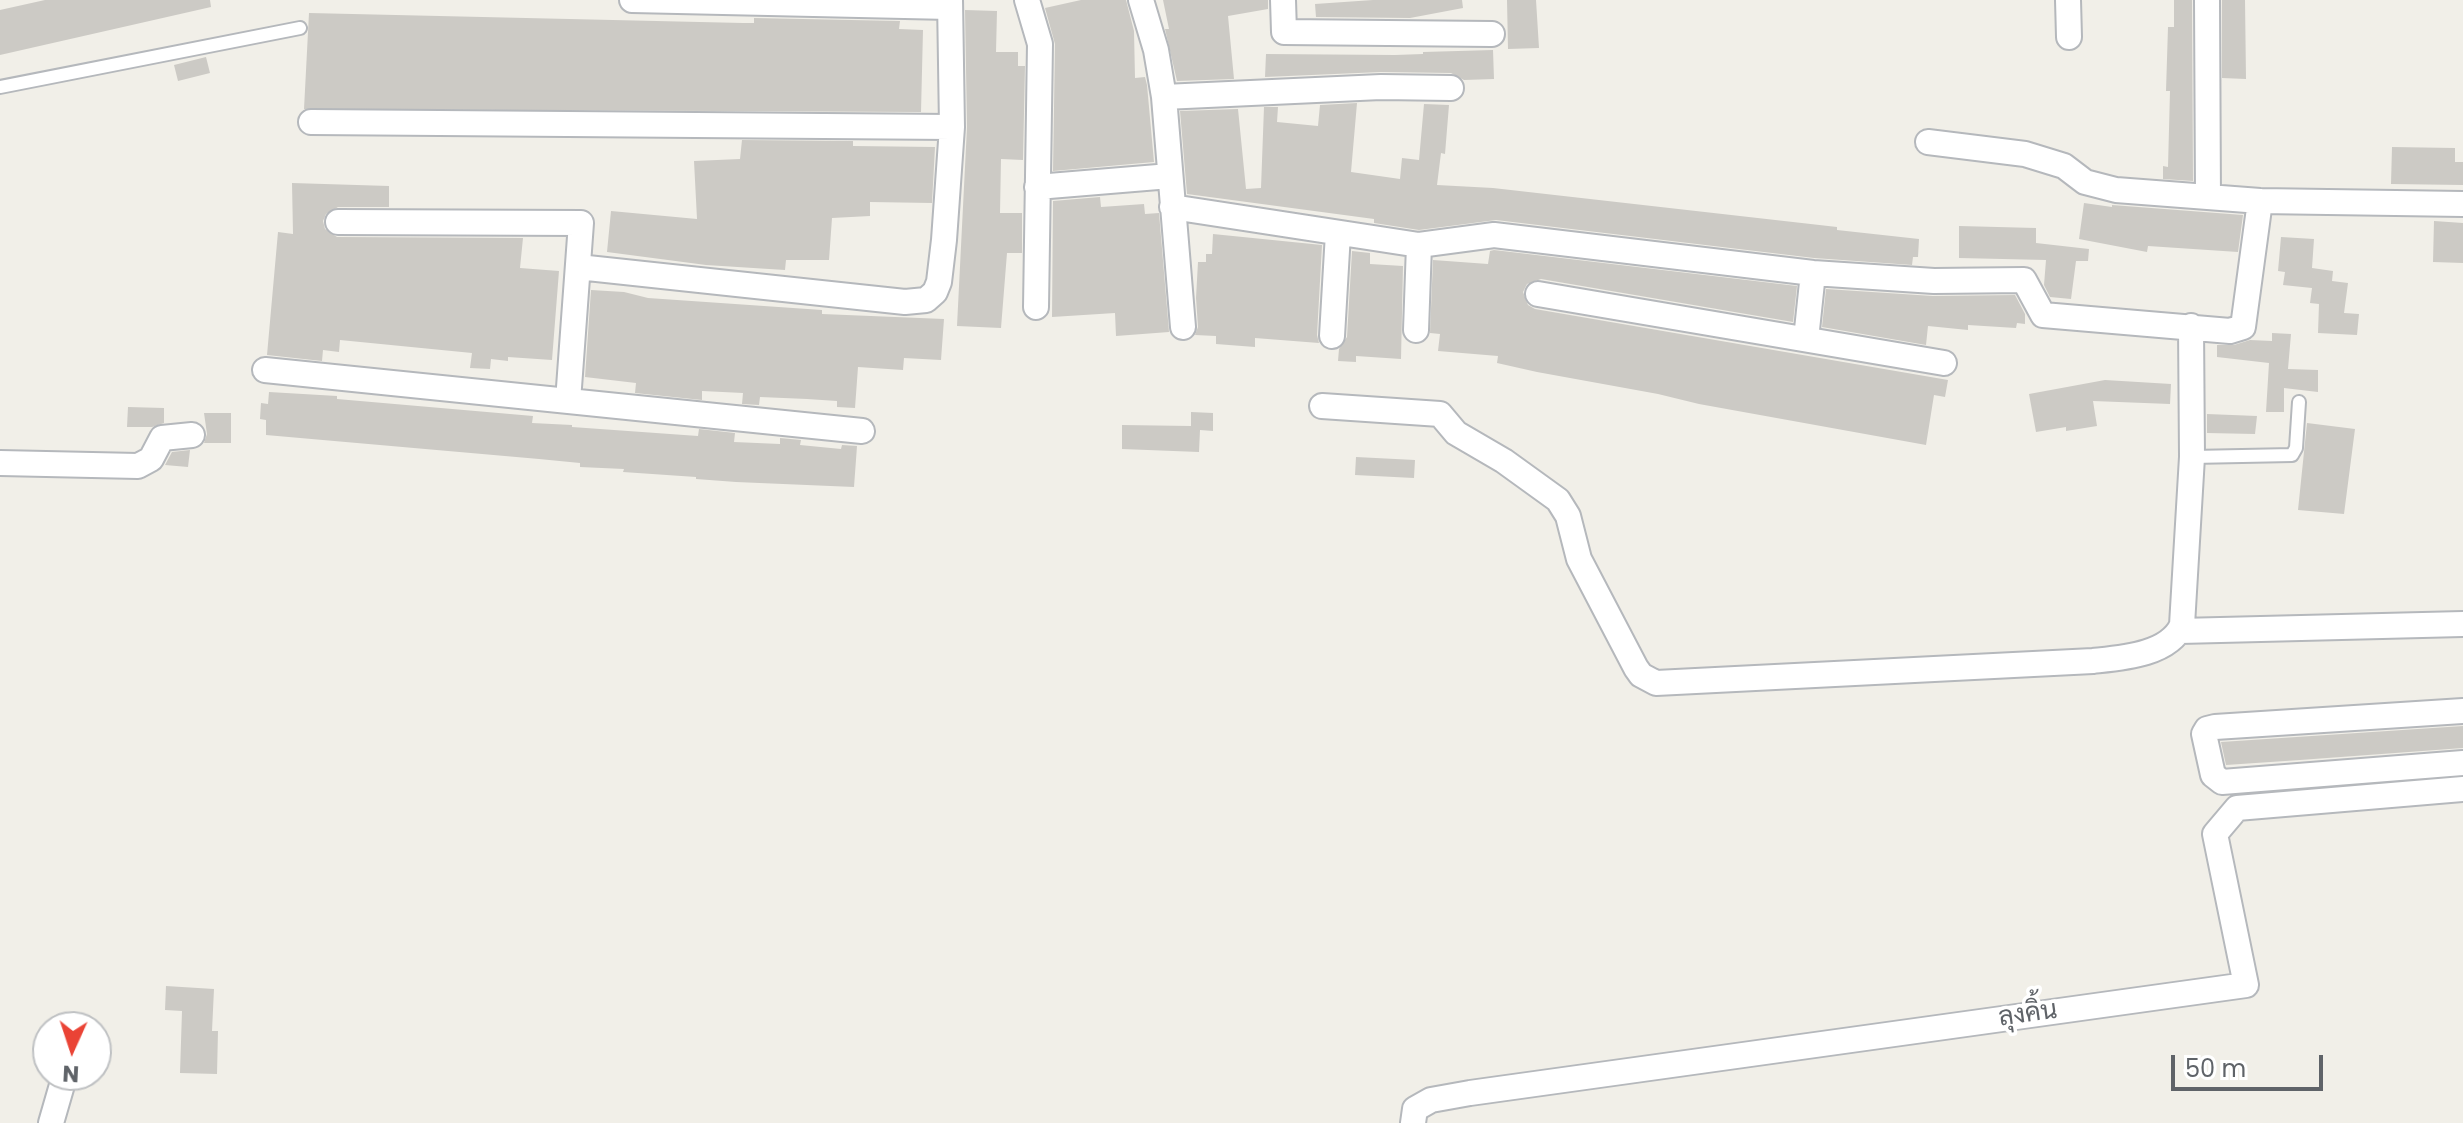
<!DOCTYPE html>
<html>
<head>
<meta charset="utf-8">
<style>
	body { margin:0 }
	#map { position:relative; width:2463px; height:1123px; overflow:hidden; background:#f1efe8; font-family:Poppins,sans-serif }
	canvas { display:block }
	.north { position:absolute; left:32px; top:1011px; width:80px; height:80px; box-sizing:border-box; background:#fff; border:2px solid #bfc1c3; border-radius:50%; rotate:183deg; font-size:22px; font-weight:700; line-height:32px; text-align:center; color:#5f6368 }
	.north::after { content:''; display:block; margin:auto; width:28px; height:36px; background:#ea4335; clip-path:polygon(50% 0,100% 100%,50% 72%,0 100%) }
	.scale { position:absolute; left:2171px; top:1055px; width:152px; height:36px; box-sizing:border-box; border:4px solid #5f6368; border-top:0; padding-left:10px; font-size:24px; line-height:28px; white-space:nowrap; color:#5f6368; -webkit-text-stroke:6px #fff; paint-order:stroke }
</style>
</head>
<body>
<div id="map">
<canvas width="2463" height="1123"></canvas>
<div class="north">N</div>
<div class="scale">50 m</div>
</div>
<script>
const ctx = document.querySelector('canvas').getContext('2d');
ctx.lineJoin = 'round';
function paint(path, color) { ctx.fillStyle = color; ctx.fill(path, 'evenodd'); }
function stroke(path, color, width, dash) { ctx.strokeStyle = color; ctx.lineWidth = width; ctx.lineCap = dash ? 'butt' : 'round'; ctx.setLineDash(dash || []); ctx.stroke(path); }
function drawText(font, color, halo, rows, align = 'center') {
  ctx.font = font + ' Poppins,Sarabun,sans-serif'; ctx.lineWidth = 7; ctx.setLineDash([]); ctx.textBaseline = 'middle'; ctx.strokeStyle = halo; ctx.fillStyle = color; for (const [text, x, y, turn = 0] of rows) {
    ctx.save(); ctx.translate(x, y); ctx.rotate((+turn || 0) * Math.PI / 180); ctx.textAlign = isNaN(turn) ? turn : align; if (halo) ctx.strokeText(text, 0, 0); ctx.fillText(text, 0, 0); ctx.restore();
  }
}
paint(new Path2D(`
	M45,0h165l1,7 -211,48v-45z
	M1081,0h45l8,31 1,47 10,-1 2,8 7,77 -101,9 2,-127 -10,-36z
	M1163,0h105v9l-40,7 6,63 -57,2 -12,-52h4z
	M1373,0h89l1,8 -53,10 -94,-1 -1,-13z
	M1507,0h29l3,48 -31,1z
	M2174,0h18l1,181 -30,-2v-13l5,1 2,-76h-4l2,-64h6z
	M2222,0h23l1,79 -24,-1z
	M965,10l32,1 -1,41h22v14h7l-2,94 -22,-1 -1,54h22v40h-15l-6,75 -44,-2 10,-199z
	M309,13l434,10h11v-5l146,3 -1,8 24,1 -2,82 -617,-3z
	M1493,50l1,29 -30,1 -13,-7 -70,-1 -116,5 1,-23 129,1 28,-1v-2z
	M206,57l4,16 -32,8 -4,-16z
	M1357,103l-6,69 49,7 2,-21 17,2 5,-56 25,1 -4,49 -4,-1 -4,32 56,3 344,39v3l82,9 -1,18h-5l-1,8 -98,-7 -318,-38 -77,10 -45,-7v-4l-187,-25 -7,-83 58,-2 8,80 15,-1 3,-81h14l-1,15 41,4 2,-21z
	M742,140l111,1v5l82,1 -3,56 -62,-1v14l-38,2 -3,42h-43l-1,10 -79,-5 -99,-13 4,-41 86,8 -3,-58 46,-2z
	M2392,147l63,1v14h8v23l-72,-1z
	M292,183l97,3v21h-51l-12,7 -3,7 2,8 12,8 186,1 -3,30 39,3 -7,89 -44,-3v4l-17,-2 -1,10 -20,-1 2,-15 -132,-13 -1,12 -16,-2 -1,11 -55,-6 11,-123 15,2z
	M1100,197l1,10 43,-3 1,10 14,-1 10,119 -53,4 -1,-23 -63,4 1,-116z
	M2084,203l28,4v-2l131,10 -5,37 -90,-6 -1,6 -68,-13z
	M2434,221l29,2v40l-30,-1z
	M1959,226l77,2v15l53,6 -1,12h-12l-5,38 -21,-2 -6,-12 2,-25 -87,-2z
	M1213,234l109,11 -5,90 2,8 -64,-5v9l-39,-3v-8l-21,-1 3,-8 -2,-29 2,-36h8v-8h6z
	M2281,237l33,2 -2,29 21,3 -1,10 16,2 -4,30 15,1 -2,21 -39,-2 1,-29 -9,-1 2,-15 -29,-3 2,-13 -7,-1z
	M1494,250l303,36 -4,36 -252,-43 -14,5 -4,8 5,13 7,4 413,71 -3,17 -11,-2 -8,50 -227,-41 -41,-10 -121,-22 -40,-9 1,-7 -60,-5 2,-17 -10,-1 3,-73 55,4 2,-13z
	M1352,251l18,2v11l33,2 -2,93 -45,-3v6l-18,-1 1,-12 8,-12z
	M1826,289l107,7 82,-1 10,19v10l-8,-1 -1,5 -48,-3v5l-40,-4 -2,19 -104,-18z
	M591,290l33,2 24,6 174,12v4l122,5 -3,41 -37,-2 -1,12 -45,-3 -3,41 -18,-1v-6l-30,-2 -47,-2 -1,8 -17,-1 1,-11 -41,-2v9l-67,-7 1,-10 -51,-6z
	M2272,333l19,1 -3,35 30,1v22l-34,-4v24h-18l3,-49 -52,-6v-12h17l16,-5 22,1z
	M2105,380l66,4 -1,20 -77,-3 4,25 -31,5v-4l-30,5 -7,-38z
	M269,392l68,4v3l196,17 -1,7 40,2v2l126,9 1,-7 36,4 -1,9 46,2v-6l21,2 -1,5 41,4 1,-4 15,1 -3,41 -118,-5 -40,-3v-2l-73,-5 1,-3 -44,-2v-4l-41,-4 -273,-24v-15l-6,-1 1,-16 7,1z
	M128,407l36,1v15l-12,4h-25z
	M1191,412l22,1v18l-13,-1 -1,22 -77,-3v-24l69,1z
	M204,413h27v30h-27l3,-9z
	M2207,414l50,2 -2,18 -48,-1z
	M2307,423l48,6 -11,85 -46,-4z
	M190,450l-2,17 -23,-2 7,-13z
	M1356,457l59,3 -1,18 -59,-3z
	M2463,726v22l-163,12 -74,5 -5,-23z
	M166,986l48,3 -2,42h6l-1,43 -37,-1 2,-62 -17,-1z`), '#cccac5');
const service = new Path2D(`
	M0,87l300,-59
	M2192,457l100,-2 4,-7 3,-46`);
const minor = new Path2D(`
	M632,0l318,7
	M1027,0l13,44 -4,263
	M1141,0l15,50 8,47 19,230
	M1283,0l1,32 208,2
	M2068,0l1,37
	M2207,0l1,197
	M1164,97l217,-10 70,1
	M311,122l641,5
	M1928,142l97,12 39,12 21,16 31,8 144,11 203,3
	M1037,187l133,-11
	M1172,207l247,38 75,-10 319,38 121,8 90,-1 19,35 187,16 13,-4 17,-126
	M338,222l243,1 -13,178
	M578,267l327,35 21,-2 9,-8 4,-10 5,-42 8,-113 -2,-127
	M1538,294l406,69
	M1416,330l3,-85
	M1332,336l6,-103
	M1806,339l7,-66
	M265,370l597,61
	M1322,406l118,8 16,19 48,28 54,39 10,16 11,43 57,109 5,7 15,8 437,-22c28,-3 76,-6 89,-36l10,-168 -1,-131
	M0,463l138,3 13,-7 11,-21 30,-3
	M2180,631l283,-7
	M2463,711l-248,16 -8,2 -3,5 9,41 9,7 241,-19
	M51,1123l13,-45
	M1413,1123l2,-14 16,-9 39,-7 776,-108 -31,-151 22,-26 226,-19`);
stroke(service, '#b5b8bc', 16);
stroke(minor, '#b5b8bc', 28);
stroke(service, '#fff', 12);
stroke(minor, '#fff', 24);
drawText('26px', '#5f6368', '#fff', [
	["ลุงคิ้น",2028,1015,-8]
]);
</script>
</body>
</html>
